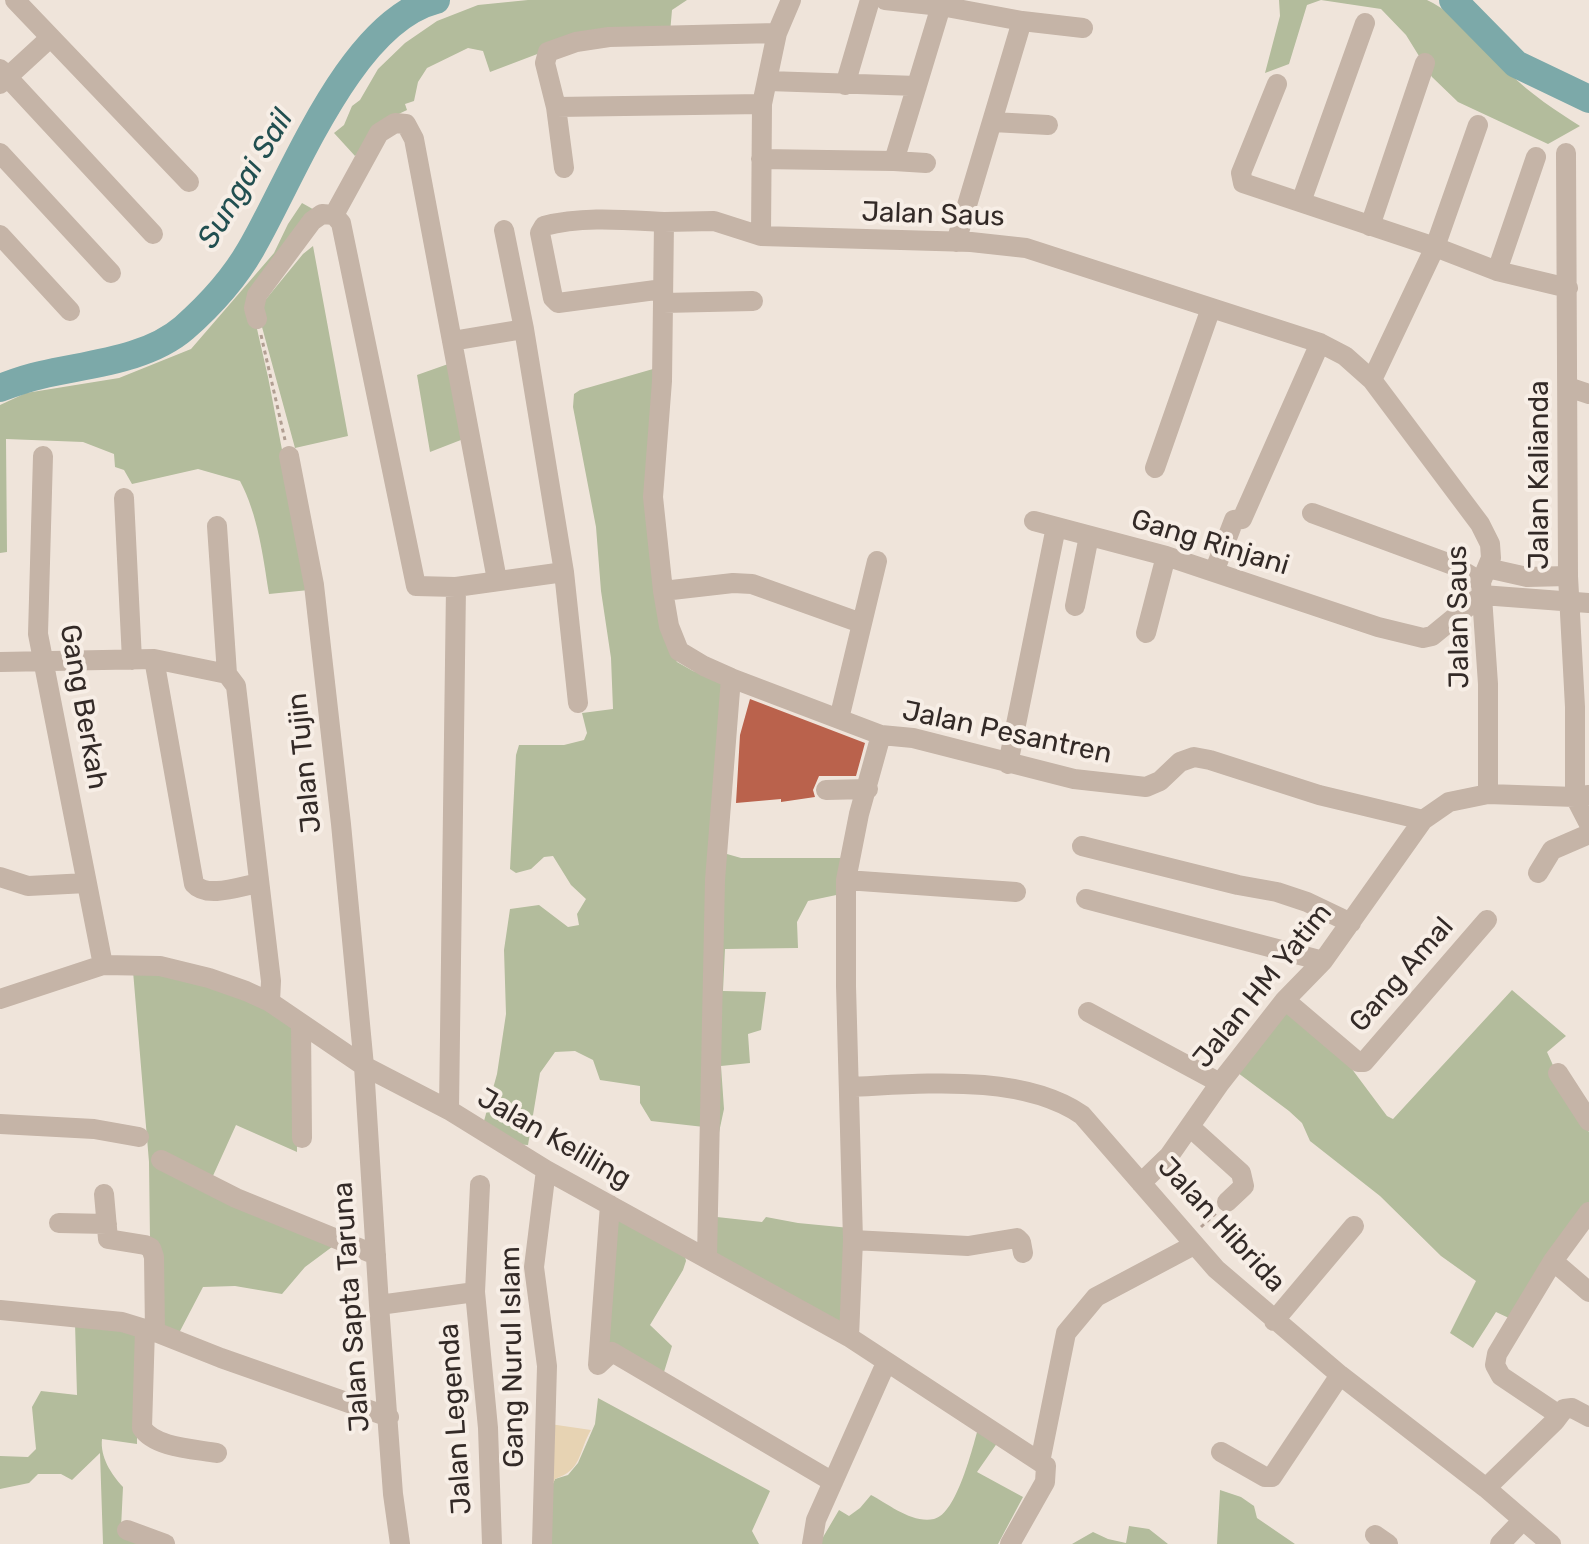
<!DOCTYPE html>
<html>
<head>
<meta charset="utf-8">
<style>
	body { margin:0 }
	canvas { display:block; background:#efe4da }
</style>
</head>
<body>
<canvas width="1589" height="1544"></canvas>
<script>
const ctx = document.querySelector('canvas').getContext('2d');
ctx.lineJoin = 'round';
function paint(path, color) { ctx.fillStyle = color; ctx.fill(path, 'evenodd'); }
function stroke(path, color, width, dash) { ctx.strokeStyle = color; ctx.lineWidth = width; ctx.lineCap = dash ? 'butt' : 'round'; ctx.setLineDash(dash || []); ctx.stroke(path); }
function drawText(font, color, halo, rows, align = 'center') {
  ctx.font = font + ' Rubik,sans-serif'; ctx.lineWidth = 8; ctx.setLineDash([]); ctx.textBaseline = 'middle'; ctx.strokeStyle = halo; ctx.fillStyle = color; for (const [text, x, y, turn = 0] of rows) {
    ctx.save(); ctx.translate(x, y); ctx.rotate((+turn || 0) * Math.PI / 180); ctx.textAlign = isNaN(turn) ? turn : align; if (halo) ctx.strokeText(text, 0, 0); ctx.fillText(text, 0, 0); ctx.restore();
  }
}
paint(new Path2D(`
	M528,0h159l-15,10 -2,23 -130,20 -50,19 -7,-21 -15,-3 -41,20 -9,14 -4,19 -9,3 2,6 -21,10 -31,36 -21,-23 10,-8 8,-19 8,-6 18,-31 27,-26 32,-22 41,-16z
	M1279,0h42l-14,5 -18,59 -24,9 15,-57z
	M1321,0h106c35,17 56,48 83,74 21,20 46,37 70,52l-32,18 -90,-42 -26,-25 -26,-42 -25,-26z
	M302,203l16,9 -66,95 16,70 41,213 -40,4c-6,-38 -11,-79 -29,-113l-42,-12 -66,15 -8,-14 -9,-3 -1,-13 -31,-12 -77,-3 1,113 -7,1v-148l26,-12 93,-15 72,-29 83,-96 14,-29z
	M313,246l35,190 -53,12 -33,-121v-23l41,-50z
	M451,363l15,75 -36,14 -13,-77z
	M653,369l14,275 10,18 16,9 34,11 -14,168 28,8h103l-3,36 -33,7 -11,21 1,26 -73,1 -2,42 43,1 -5,38 -13,4 2,29 -29,3 3,43 -9,42 -11,-24 -53,-6 -11,-18v-17l-40,-6 -7,-20 -18,-9 -20,1 -15,21 -12,72 -15,-1 -29,-23 13,-47 9,-60 -2,-64 6,-41 29,-4 29,22 11,-2 -2,-11 9,-15 -15,-14 -18,-29 -9,1 -13,12 -15,4 -6,-4 6,-114 3,-10h45l20,-5 3,-7 -5,-20 31,-4 -2,-51 -10,-67 -5,-64 -23,-120 1,-13 6,-4z
	M133,971l96,17 67,38 1,126 -61,-27 -29,64 129,55 -31,23 -23,27 -47,-8 -32,1 -24,46 -19,-5 -10,-88 -1,-78z
	M1512,990l54,46 -19,16 24,53 18,27v72l-78,115 -15,-7 -23,36 -23,-15 26,-52 -35,-25 -61,-60 -70,-55 -8,-18 -13,-12 -55,-41 50,-65 50,40 53,71 6,3z
	M614,1210l70,41 2,10 -3,9 -33,55 22,21 -8,26c-20,-10 -36,-24 -57,-29z
	M717,1217l45,5 4,-5 32,6 52,5 -5,96 -132,-68z
	M75,1323l62,7v114l-35,-5c-2,18 9,35 21,48l-2,41 32,16h-50l-3,-91 -28,27 -11,-6h-23l-9,9 -29,6v-33l28,1 8,-8 -4,-42 9,-16 36,4z
	M598,1398l172,93 -18,40 7,13h-209l-1,-51 6,-14 13,-4 10,-12 17,-39z
	M979,1425l21,14 -23,33 46,25 -25,47h-179l20,-34 10,6 11,-8 11,-13c17,9 42,29 63,24 23,-5 39,-73 45,-94z
	M1220,1490l21,7 13,9 3,12 38,26h-78z
	M1129,1526l20,3 19,15h-96l21,-12 15,7 18,4z`), '#b3bc9c');
paint(new Path2D(`
	M550,1424l41,6c-13,22 -8,39 -36,49l-6,14z`), '#e7d3b3');
stroke(new Path2D(`
	M1453,0l63,64 73,35
	M0,388c13,-5 27,-10 41,-13 47,-11 106,-15 143,-47 25,-22 51,-51 67,-79 42,-72 99,-227 185,-249`), '#7ca9a9', 28);
paint(new Path2D(`
	M750,699l115,44 -9,33h-37l-6,14 2,7 -34,5v-3l-45,4 4,-68z`), '#ba624c');
stroke(new Path2D(`
	M261,335l24,105
	M1201,1227l15,-14`), '#b19e92', 3, [4, 4]);
stroke(new Path2D(`
	M15,0l174,182
	M885,0l56,6 81,15 -66,221
	M1022,21l61,7
	M0,69l153,165
	M768,81l149,5
	M0,84l50,-46
	M1277,84l-36,89 2,10 192,64 62,24 71,17
	M845,85l25,-85
	M556,107l206,-3
	M993,122l55,3
	M0,153l111,120
	M1566,153l2,423 7,131v90l14,27
	M761,159l133,2 47,-155
	M894,161l32,2
	M564,168l-8,-61 -11,-44 3,-11 28,-10 33,-5 168,-4
	M1301,202l64,-179
	M334,215l45,-82 16,-10 11,1 8,15 83,441
	M334,215l7,8 75,363 40,1 108,-15
	M1370,226l55,-163
	M504,230l20,99 40,243 14,131
	M0,235l70,76
	M761,236l1,-132 15,-71 14,-33
	M1497,271l39,-114
	M663,289l-105,14 -5,-5 -13,-65 4,-7c38,-10 81,-6 120,-4
	M663,303l90,-2
	M257,319l-3,-11 3,-13 55,-74 10,-7 12,1
	M452,341l72,-12
	M1372,380l63,-133 43,-122
	M1568,387l21,7
	M43,456l-5,178 65,331
	M289,456l25,129 27,239 23,242 15,239 14,189 7,50
	M1155,468l56,-160
	M124,498l8,162
	M1312,513l141,52 28,17
	M1034,521l132,35 212,71 45,11 9,-2 50,-41 107,8
	M217,526l10,148
	M1487,568l40,9 41,-1
	M1214,572l20,-52 8,-1 78,-176
	M663,591l70,-8 19,1 109,39
	M1075,606l14,-70
	M1146,633l20,-77
	M154,659l40,225c13,15 47,2 65,-1
	M0,662l154,-3 73,15 9,12 35,295 -1,21
	M839,719l38,-158
	M1008,764l48,-237
	M826,790l42,-1
	M1488,794v-110l-7,-102 10,-24 -1,-14 -10,-20 -108,-144 -27,-24 -25,-13 -294,-95 -55,-6 -210,-6 -47,-15 -50,1 -2,159 -9,116 10,94 6,35 10,25 25,15 27,12 150,57 32,3 161,41 72,8 14,-6 20,-19 14,-5 16,3 109,35 104,25 26,-18 39,-8 87,3 14,-2
	M1082,846l156,39 39,7 30,10 44,21
	M1538,873l14,-23 37,-16
	M0,877l28,9 59,-3
	M846,880l170,12
	M1086,899l237,62
	M0,999l103,-34 57,1 49,12 37,13 24,11 94,64 85,44 97,60 303,167 197,129 -1,16 -35,62
	M1285,1000l73,62h6l123,-142
	M1088,1012l132,71
	M301,1024l1,114
	M1558,1073l31,48
	M850,1087c71,-3 171,-14 232,28l134,154 124,106 146,113 65,56
	M449,1110l7,-523
	M0,1124l94,5 45,8
	M1190,1127l51,46 3,13 -17,16
	M161,1160l75,38 140,57
	M1141,1183l28,-27 51,-73 65,-83 38,-39 100,-141
	M480,1185l-5,107 13,136 4,116
	M104,1194l4,45 37,6 6,3 3,9 1,75
	M59,1223l48,1
	M853,1240l115,6 49,-8 4,4 2,11
	M707,1257l8,-377 16,-202
	M1553,1261l36,31
	M379,1305l96,-13
	M0,1310l122,12 36,11 63,25 168,59
	M1274,1321l80,-95
	M145,1329l-3,99c13,20 53,21 75,25
	M849,1337l4,-97 -7,-254v-106l13,-66 22,-79
	M598,1365l14,-13 221,130
	M598,1365l12,-160
	M1559,1415l-58,-39 -6,-11 2,-11 56,-93 36,-49
	M1221,1452l44,25h7l68,-102
	M1040,1462l26,-129 30,-36 98,-52
	M1486,1488l69,-67 9,-12 8,-1 17,9
	M127,1530l38,14
	M1375,1535l13,9
	M542,1544l5,-178 -13,-99 12,-97
	M812,1544l4,-24 70,-157
	M1500,1544l23,-24`), '#c5b4a7', 20);
drawText('28px', '#332a27', '#f7eee6', [
	["Jalan Saus",933,215,2],
	["Jalan Kalianda",1540,475,-90],
	["Gang Rinjani",1210,543,17],
	["Jalan Saus",1459,617,-91],
	["Gang Berkah",83,707,80],
	["Jalan Pesantren",1007,733,12],
	["Jalan Tujin",305,763,-96],
	["Gang Amal",1402,975,-49],
	["Jalan HM Yatim",1263,986,-51],
	["Jalan Keliling",554,1139,30],
	["Jalan Hibrida",1221,1225,47],
	["Jalan Sapta Taruna",352,1307,-94],
	["Gang Nurul Islam",513,1357,-91],
	["Jalan Legenda",456,1419,-94]
]);
drawText('italic 30px', '#214f50', '#f7eee6', [
	["Sungai Sail",246,179,-59]
]);
</script>
</body>
</html>
